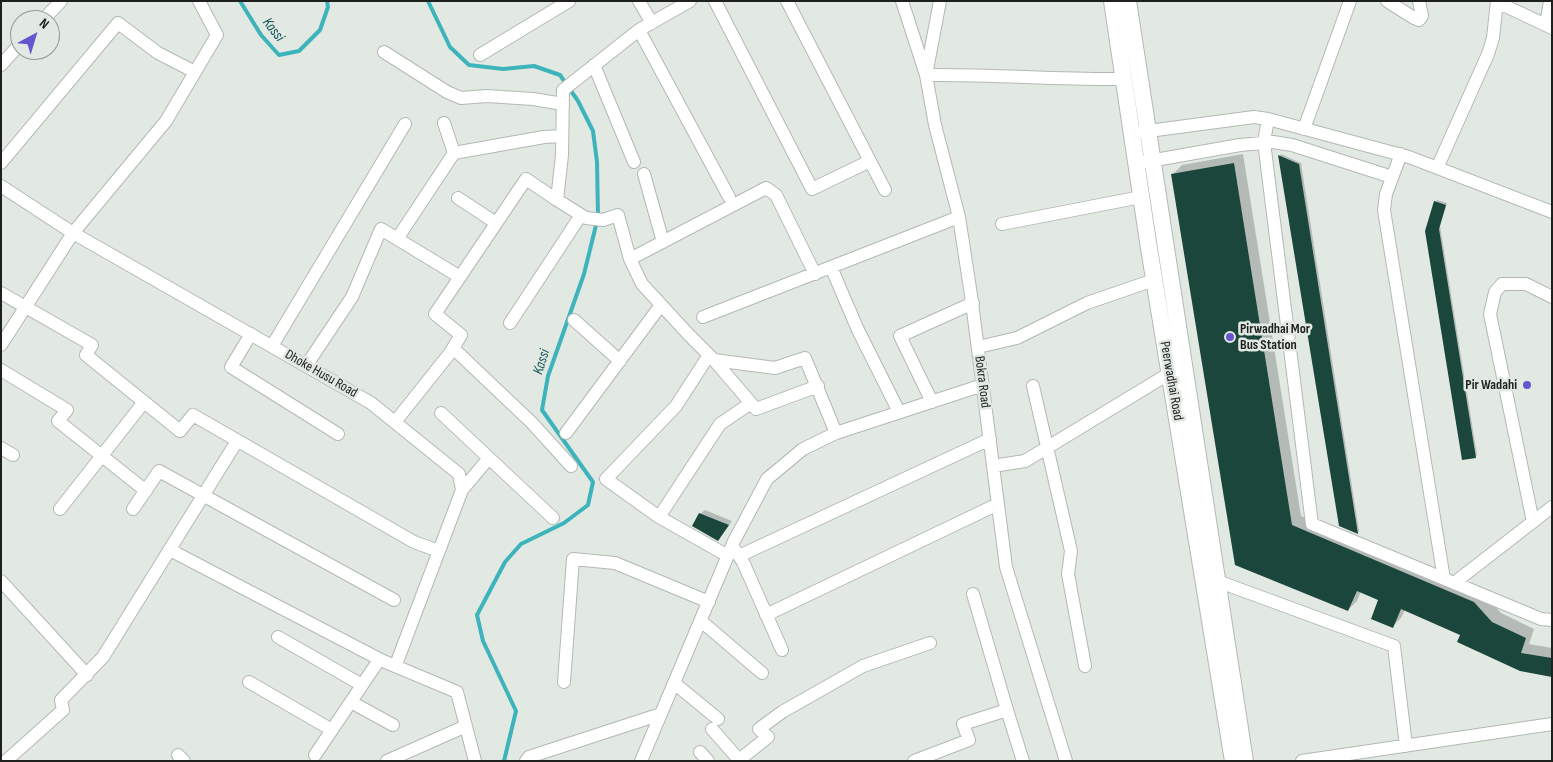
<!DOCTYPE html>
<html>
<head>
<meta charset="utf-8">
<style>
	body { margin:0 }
	#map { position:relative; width:1553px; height:762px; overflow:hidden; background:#e2e9e3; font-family:"Sofia Sans Condensed",sans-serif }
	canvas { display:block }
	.frame { position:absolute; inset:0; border:2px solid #1e201e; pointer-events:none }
	.north { position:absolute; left:10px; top:10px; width:50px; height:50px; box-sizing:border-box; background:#e2e9e3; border:1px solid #949994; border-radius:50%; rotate:39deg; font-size:14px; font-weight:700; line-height:20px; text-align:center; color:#1e201e }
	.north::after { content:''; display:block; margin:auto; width:18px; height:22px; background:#6556d0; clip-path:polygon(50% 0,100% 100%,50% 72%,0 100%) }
</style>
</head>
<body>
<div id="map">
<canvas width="1553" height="762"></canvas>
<div class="frame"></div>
<div class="north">N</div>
</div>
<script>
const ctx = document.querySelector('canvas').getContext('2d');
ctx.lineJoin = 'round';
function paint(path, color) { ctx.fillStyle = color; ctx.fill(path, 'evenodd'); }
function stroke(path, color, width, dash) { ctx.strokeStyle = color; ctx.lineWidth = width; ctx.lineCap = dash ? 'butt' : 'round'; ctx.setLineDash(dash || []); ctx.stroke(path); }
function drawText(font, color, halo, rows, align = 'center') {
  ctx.font = font + ' "Sofia Sans Condensed",sans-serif'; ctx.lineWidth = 5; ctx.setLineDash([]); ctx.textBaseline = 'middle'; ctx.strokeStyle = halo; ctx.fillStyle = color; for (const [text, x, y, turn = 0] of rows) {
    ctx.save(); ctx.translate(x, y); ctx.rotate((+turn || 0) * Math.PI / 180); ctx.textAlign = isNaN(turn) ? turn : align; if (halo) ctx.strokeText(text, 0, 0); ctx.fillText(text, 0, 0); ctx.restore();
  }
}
paint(new Path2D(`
	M1243,154l58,362 182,77 18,20 33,16 -5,15 23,4v28l-90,-42 -57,-24 -4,8 -9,9 -12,-28 -19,-8 -4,10 -9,9 -111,-45 -64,-391 9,-9z
	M1281,154l20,9 58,368 -1,2 -18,-7 -60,-370z
	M1437,200l10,3 -7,23 37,229 -2,2 -12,2 -28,-257z
	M705,510l27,11 -10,14 -22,-21z`), '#0003');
stroke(new Path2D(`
	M240,1l21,34 18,20 20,-4 21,-21 8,-23 -1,-6
	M428,1l22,46 19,18 34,4 31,-3 26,9 18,26 15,30 4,31 1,55 -14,57 -36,102 -6,34 51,72 -5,23 -24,18 -43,21 -16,18 -28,53 6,26 33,70 -12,50`), '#3db3bc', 4);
paint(new Path2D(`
	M1278,155l21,9 59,370 -19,-8z
	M1234,163l58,362 182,77 18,20 34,16 -5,15 31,5v19l-32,-6 -63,-29 3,-7 -59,-26 -8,19 -22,-9 7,-19 -21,-9 -9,20 -113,-46 -64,-391z
	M1434,201l12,4 -7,24 37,229 -14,2 -37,-229z
	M699,513l30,12 -11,16 -26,-15z`), '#1b463c');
const minor = new Path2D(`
	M639,1l13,22
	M715,1l97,188 58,-28
	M787,1l98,189
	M902,1l24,74 9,50 24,92 12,78 35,272 60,194
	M940,1l-14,74c66,-1 132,5 198,4
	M1387,1l27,17 5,2 3,-4 -3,-15
	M1497,2l55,26
	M43,20l18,-19
	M1546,25l4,-24
	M639,30l90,167
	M384,52l63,40 14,6 26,-2 46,3 30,5
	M480,55l89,-54
	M1,65l19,-21
	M594,65l40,97
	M1268,119l-4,23 48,382 229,95 11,1
	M444,123l10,30
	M1304,129l46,-128
	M1141,132l113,-15 14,2 141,38 143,55
	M1401,154l-15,40 -2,16 60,369
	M1144,162l96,-17 33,-3 19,3 100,32
	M1,163l117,-140 40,30 37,19
	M1438,166l50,-112 5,-16 4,-37
	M644,174l19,68
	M1,186l72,47 298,170 88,71 3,16 -65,172
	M458,198l38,25
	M557,200l29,18 17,2 15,-5 12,44 12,25 46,50 26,26 61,8 30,-10 31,75
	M1002,224l139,-27
	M397,239l57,-86 90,-16 18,-1
	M630,259l136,-71 10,7 39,79
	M831,267l27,63 41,82
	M1,293l91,52 -6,10 94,76 13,-16 221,127 25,9
	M703,317l256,-100
	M574,320l46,41
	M510,323l71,-108
	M251,334l-20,33 107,67
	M1,345l72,-112 93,-112 51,-86 -18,-34
	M272,346l133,-222
	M978,347l39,-9 70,-35 67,-23
	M453,348l79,75 39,43
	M714,360l42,49 62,-23
	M306,366l46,-69 29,-68 79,48
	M1,370l66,40 -9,11 88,70
	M1033,386l38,165 -3,23 17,92
	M932,402l-32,-66 73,-33
	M441,413l112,105
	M395,422l55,-69 11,-18 -26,-21 91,-135 31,21 5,-45 1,-65 76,-60 51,-29
	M566,433l95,-128
	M1,448l12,7
	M993,466l32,-5 145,-88
	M462,490l27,-32
	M60,509l84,-107
	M133,509l26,-38 235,129
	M659,517l-53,-38 70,-73 33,-51
	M1533,522l-43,-208 5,-22 7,-8h24l26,13
	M170,550l213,111 74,31 18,69
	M735,550l8,12 39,88
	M728,556l-69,-39 61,-93 31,-21
	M739,556l251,-117
	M1,581l86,94
	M1217,581l177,65 12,100
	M1454,583l98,-76
	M766,615l232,-111
	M701,621l61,52
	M278,637l84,48
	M249,682l83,48
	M564,682l9,-123 42,4 94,39
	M674,683l44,36
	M351,702l42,23
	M1007,710l16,51
	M712,729l28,32
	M700,752l8,9
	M178,755l6,6
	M315,755l64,-95
	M739,760l29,-23 -9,-8 23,-17 81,-46 67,-23
	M6,761l57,-51 -2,-10 42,-43 134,-216
	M387,761l79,-35
	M526,761l3,-4 132,-43
	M641,761l93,-220 33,-62 36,-30 33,-16 147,-48
	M914,761l55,-21 -6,-16 44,-14 -34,-116
	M1302,761l250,-37`);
const major = new Path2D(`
	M1112,1l36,241 85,519
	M1128,1l117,760`);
stroke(minor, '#b2b9b2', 14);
stroke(major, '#b2b9b2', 18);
stroke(minor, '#fff', 12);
stroke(major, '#fff', 16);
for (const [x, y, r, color] of [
	[1230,337,5,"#6556d0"],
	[1527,385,5,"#6556d0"]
]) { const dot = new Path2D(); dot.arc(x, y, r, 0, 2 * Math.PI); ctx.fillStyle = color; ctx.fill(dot); stroke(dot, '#e2e9e3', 2); }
drawText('bold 14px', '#1e201e', '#e2e9e3', [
	["Pirwadhai Mor",1240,329],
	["Bus Station",1240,345],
	["Pir Wadahi",1517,385,"right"]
], 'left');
drawText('14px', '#1e201e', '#e2e9e3', [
	["Dhoke Husu Road",321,374,30],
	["Peerwadhai Road",1171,381,80],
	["Bokra Road",982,382,83]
]);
drawText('italic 15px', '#18595e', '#e2e9e3', [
	["Kassi",273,30,52],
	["Kassi",542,362,-73]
]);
</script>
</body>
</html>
